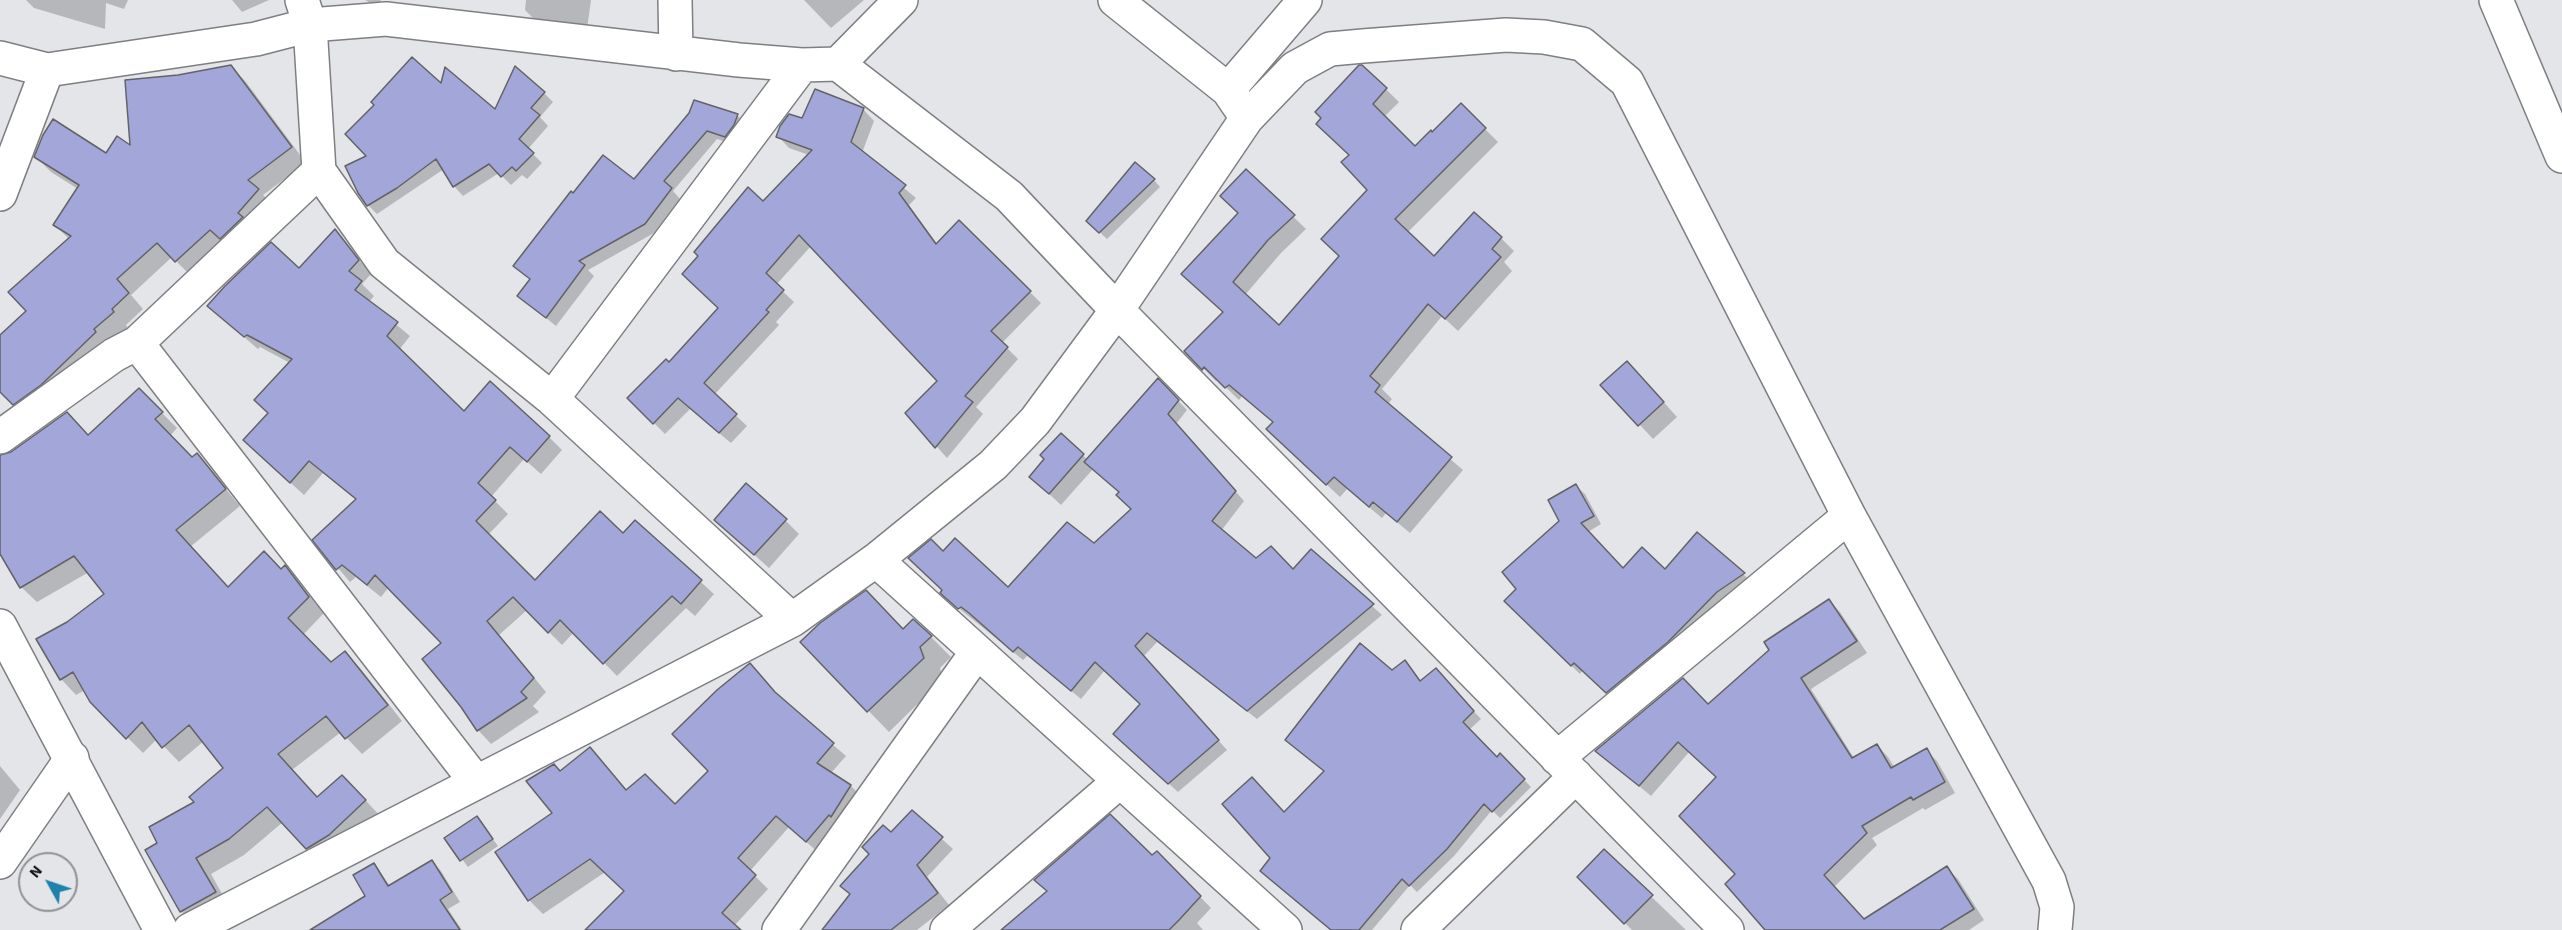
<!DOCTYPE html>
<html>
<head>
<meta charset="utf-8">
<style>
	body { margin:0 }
	#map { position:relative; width:2562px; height:930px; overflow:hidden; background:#e4e5e9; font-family:"Source Sans 3",sans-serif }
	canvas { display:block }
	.north { position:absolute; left:18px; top:852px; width:60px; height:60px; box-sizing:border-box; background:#e4e5e9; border:2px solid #919195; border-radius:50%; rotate:310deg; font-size:16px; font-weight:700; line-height:24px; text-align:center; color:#141416 }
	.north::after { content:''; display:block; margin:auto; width:21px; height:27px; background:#1d82ac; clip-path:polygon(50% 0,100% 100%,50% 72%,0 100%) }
</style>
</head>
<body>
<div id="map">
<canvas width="2562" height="930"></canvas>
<div class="north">N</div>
</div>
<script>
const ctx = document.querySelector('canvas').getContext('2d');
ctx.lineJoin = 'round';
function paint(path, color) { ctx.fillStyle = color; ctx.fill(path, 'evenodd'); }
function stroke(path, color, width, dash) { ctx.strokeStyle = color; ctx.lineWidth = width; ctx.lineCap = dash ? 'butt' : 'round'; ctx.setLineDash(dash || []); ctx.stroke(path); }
paint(new Path2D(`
	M26,0h102l-4,9 -18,-6 -1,26 -71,-21z
	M232,0h37l-27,12z
	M365,0h16l-3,7z
	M526,0h65l-4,29 -49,-6 -13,-13z
	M804,0h60l-33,28z
	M231,66l15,16 60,81 -43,32 10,10 -82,71 -19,-19 -41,38 12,14 -17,16 2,3 -99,91 -29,-29v-22l28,-56 41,-73 -14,-14 23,-36 -27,-17 -15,-15 71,-2 25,-7 46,-72z
	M1362,66l37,36 -15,15 31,31 17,-14 29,-29 37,37 -91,91 27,26 67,-21 13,13 -10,11 8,9 -54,60 -16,-15 -60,73 10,10 -5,6 76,65 -53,63 -24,-20 -4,5 -35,-29 -7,8 -59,-55 -7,-19 -32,-27 -3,4 -22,-21 -1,2 -30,-30 38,-38 22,-142 60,58 -25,24 -36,42 34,32 62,-71 28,-67 -18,-34z
	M442,85l53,27 49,-19 9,9 -13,15 8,9 -20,23 14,14 -15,16 -5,-4 -11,10 -12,-12 -36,23 -9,-10 -10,-17 -67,45 -9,-9v-48z
	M863,109l11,12 -12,32 54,45 -7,7 29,40 21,-23 82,81 -39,40 16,16 -42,48 7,7 -36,44 -40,-45 32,-32 -128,-135 -35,39 18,17 -18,20 3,3 -65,70 33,31 -16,17 -41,-34 -25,25 -36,-36 40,-33 51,-56 43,-106 46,-48 -20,-7 -11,-12 25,-16z
	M690,114l47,1 9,10 -11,20 -18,-6 -44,52 7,8 -26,34 -66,37 6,6 -38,50 -37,-30 12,-16 -16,-14 58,-71 61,-13z
	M1154,180l6,7 -53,52 -19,-18z
	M335,231l36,43 -9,10 12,12 -5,6 41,34 -11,14 65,64 85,23 13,13 -21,24 -17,-15 -33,38 17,17 -20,21 47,47 88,-47 12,-13 79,72 -19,22 -9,-8 -69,68 -43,-44 -12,13 -35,-35 -28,25 47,57 -13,14 6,6 -48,32 -13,-14 -34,-87 -55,-56 -8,10 -25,-20 -6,5 -36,-42 42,-40 -33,-27 -19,22 -46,-42 11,-40 21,-50 -30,-16 -2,2 -35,-30 76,-49z
	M1641,377l36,40 -24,22 -50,-54z
	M1158,380l29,30 -11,14 68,77 -23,30 35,29 37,11 18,-20 71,64 -125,104 -100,-77 -14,15 84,93 -49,42 -54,-49 17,-39 -36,-34 -24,29 -53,-44 -5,5 -72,-58 -8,-49 65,36 86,-44 39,-35 -13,-17 -27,-24 -32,36 -30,-28 15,-18 15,-24 27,25z
	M139,390l38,38 -7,8 23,23 4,-4 43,51 -50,41 38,41 53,-17 4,-4 39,46 -21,22 28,29 14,-11 15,15 42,53 -40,33 -21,-22 -49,38 26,29 40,-7 22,24 -57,48 -40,-42 -39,33 -33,19 19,34 -33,19 -15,-15 -35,-61 12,-8 67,-75 -22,-27 -25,21 -22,-23 -14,14 -52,-52 -6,-11 -9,5 -15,-16 7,-56 39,-29 -18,-22 -52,30 -16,-15 -21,-36v-94l88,-21z
	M1576,486l9,8 16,30 -13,8 35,37 42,2 32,-37 55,48 -137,119 -32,-31 -3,4 -74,-73 13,-12 42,-68z
	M785,520l14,14 -30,34 -39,-35z
	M1829,601l11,11 27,41 -56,36 43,69 23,-13 11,12 7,11 31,-18 11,11 18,32 -30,17 -2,-2 -51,30 5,7 -43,42 30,34 83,-53 11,11 26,41 -15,10h-201l-30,-56 -20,-97 -28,-26 -39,45 -54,-45 111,-45z
	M931,637l20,20 -11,11 3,11 -54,53 -87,-90z
	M1405,662l16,20 22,-4 38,41 -12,11 28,29 3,-4 31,32 -31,31 -8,-8 -38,46 -37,36 -7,-7 -38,45h-41l-59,-72 12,-45 42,-41 -39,-32z
	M781,700l65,56 -15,17 20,13 12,12 -44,55 -30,-26 -39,44 18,18 -34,37 4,4h-150l38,-39 37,-58 -120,81 -14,-14 25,-87 7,-40 29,-24 37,42 54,22z
	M0,766l20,24 -20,29z
	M912,812l41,37 -26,28 22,28 -32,25h-87l61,-96z
	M476,817l22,29 -30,21 -22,-29z
	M1604,851l82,79h-54l-53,-53z
	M1157,853l54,55 -14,15 6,7h-200z
	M432,861l9,10 19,31 -12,7 14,21h-149l54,-34 7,-32 17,23z`), '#0003');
const building = new Path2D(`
	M412,57l29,26 4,-16 50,42 20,-43 30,26 -14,16 9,7 -21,24 15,14 -18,18 -4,-4 -11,10 -12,-13 -36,23 -17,-28 -39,29 -30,18 -9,-13 -13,-27 21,-10 -21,-22 29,-29 -3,-3z
	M231,65l61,82 -44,33 11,9 -21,24 5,4 -23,22 -10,-9 -35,32 -18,-19 -40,36 12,14 -17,16 2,3 -20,17 2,3 -55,53 -28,20 -13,-13v-57l26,-24 -18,-19 63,-56 -18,-11 26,-40 -45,-28 9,-22 10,-16 53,34 11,-17 13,9 -5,-65 53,-5z
	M1359,65h3l25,23 -14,16 42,42 16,-16 1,2 29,-29 25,25 -91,91 39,37 40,-44 28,25 -10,12 9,8 -56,62 -17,-15 -58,72 10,9 -5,7 77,65 -55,65 -24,-20 -4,5 -35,-30 -8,8 -60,-56 7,-7 -44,-37 -4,3 -21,-21 -2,3 -18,-19 39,-39 -42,-38 57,-61 -18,-17 26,-27 49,46 -27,25 -35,42 46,43 60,-69 -18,-17 46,-49 -26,-28 8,-7 -33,-31 5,-6 -6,-6z
	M815,89l49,19 -13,34 55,43 -7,8 37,51 23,-24 72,71 -40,40 17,16 -43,49 8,6 -38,46 -30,-35 32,-32 -138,-146 -33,38 18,17 -18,20 3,2 -65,71 33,31 -18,19 -41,-35 -25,26 -26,-26 39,-39 3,3 49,-54 -36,-34 16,-18 -4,-4 54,-65 15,14 49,-51 -36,-13 4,-11 9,-12 13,4z
	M694,100l44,14 -4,11 -9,12 -18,-6 -43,50 8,7 -27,36 -66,37 6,4 -39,53 -29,-22 13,-17 -17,-13 58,-75 2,2 30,-38 31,24 55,-66z
	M1135,162l20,17 -56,54 -13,-12z
	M335,229l24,31 -10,11 13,10 -7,9 43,32 -11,14 77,75 26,-30 60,55 -23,26 -17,-15 -32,36 18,17 -20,21 59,59 65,-69 23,22 12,-13 67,60 -21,24 -9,-8 -69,68 -43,-44 -12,13 -35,-36 -26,24 47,57 -13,14 6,6 -50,33 -16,-24 -39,-48 19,-16 -66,-68 -8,10 -25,-20 -6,5 -24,-30 44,-41 -47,-38 -19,22 -47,-43 25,-27 -14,-13 38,-41 -45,-24 -3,2 -37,-31 18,-20 46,-44 28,26z
	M1627,361l37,41 -26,24 -38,-41z
	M1158,378l21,22 -11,14 68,77 -24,30 44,37 15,-12 22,23 18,-20 63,55 -127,107 -100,-78 -12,13 84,94 -51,44 -55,-50 27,-30 -45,-42 -24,29 -53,-44 -5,5 -44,-39 -8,-6 -3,2 -18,-16 2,-3 -34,-32 23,-19 12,12 12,-13 53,49 59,-65 27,21 37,-34 -15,-14 3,-3 -35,-30z
	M139,388l24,24 -8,7 37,38 5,-4 29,36 -50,41 52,57 36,-36 17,18 4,-4 24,32 -21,21 43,44 14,-11 43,54 -43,34 -19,-23 -48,38 39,43 25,-22 24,25 -37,35 -23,14 -39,-42 -38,32 -33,19 20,34 -36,20 -35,-62 12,-7 -8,-16 45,-25 -5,-5 34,-29 -34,-43 -27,23 -20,-26 -16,17 -36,-37 -17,-30 -13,8 -24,-41 31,-17 37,-28 -30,-38 -54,32 -20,-34v-99l11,-3 56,-40 21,23z
	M1061,433l23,21 -35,40 -20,-17 15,-18 -4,-4z
	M746,483l41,36 -33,36 -40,-35z
	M1576,484l18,32 -13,7 42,45 19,-21 23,22 32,-37 48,41 -28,19 -49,50 -62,51 -32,-30 -3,3 -67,-65 12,-12 -14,-17 57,-51 -11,-21z
	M866,590l37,39 10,-10 19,17 -12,11 4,11 -57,54 -67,-70 20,-19z
	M1829,599l28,42 -56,37 51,80 25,-14 14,24 36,-20 18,34 -32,18 -2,-3 -49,29 5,7 -43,42 40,44 83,-53 27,43 -34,21h-175l-40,-46 10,-10 -56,-58 37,-39 -38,-35 -39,44 -44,-35 88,-73 25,26 61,-54 -5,-8z
	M1360,643l32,27 13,-10 15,21 16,-13 38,43 -11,11 34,35 3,-4 25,26 -33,33 -8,-8 -37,45 -38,37 -7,-7 -43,51h-28l-71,-59 10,-13 -48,-54 30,-27 32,35 40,-41 -39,-31z
	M750,663l25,29 59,51 -17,20 34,22 -20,32 -2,-2 -23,27 -30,-26 -38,42 18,17 -34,38 19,17h-156l39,-39 -34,-32 -62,42 -33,-49 57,-39 -26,-32 28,-17 6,7 30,-24 36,43 19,-16 30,30 33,-33 -36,-37 45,-44z
	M912,810l31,27 -26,28 21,28 -47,37h-69l28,-36 -10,-8 29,-32 -7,-7 21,-22 8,7z
	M1110,814l42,41 5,-4 44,45 -22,24 -10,10h-168l46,-39 -13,-11z
	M477,816l16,23 -33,22 -16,-23z
	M1604,849l49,46 -29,29 -47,-47z
	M432,860l20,32 -12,8 20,30h-150l55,-34 -12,-21 21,-12 14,23z`);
paint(building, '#a2a6d8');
stroke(building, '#636367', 1.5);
const minor = new Path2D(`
	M302,0l8,25 9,146 65,92 168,136 240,221
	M675,0l1,54
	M2496,0l66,156
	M0,58l47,12 209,-31 54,-14 76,-6 353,41 63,5 36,-1 171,132 108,114 130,-192 -19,-28 -113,-90
	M838,64l63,-64
	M1228,90l77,-90
	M1247,118l48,-50 35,-19 33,-3 143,-11 38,2 38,7 45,38 222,434 200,365 8,26 -2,23
	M0,194l47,-124
	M137,343l339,439
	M552,399l250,-334
	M0,437l114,-82 23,-12 182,-172
	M876,560l409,370
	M1557,758l292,-242
	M0,862l72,-104
	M190,930l602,-310 84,-60 117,-95 42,-44 82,-111 610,620
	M779,930l198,-278
	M947,930l173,-149
	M1418,930l158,-154`);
const tertiary = new Path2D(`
	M0,626l161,304`);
stroke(minor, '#7e7f83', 36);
stroke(tertiary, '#7e7f83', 36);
stroke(minor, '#fff', 33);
stroke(tertiary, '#fff', 33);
</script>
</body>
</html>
